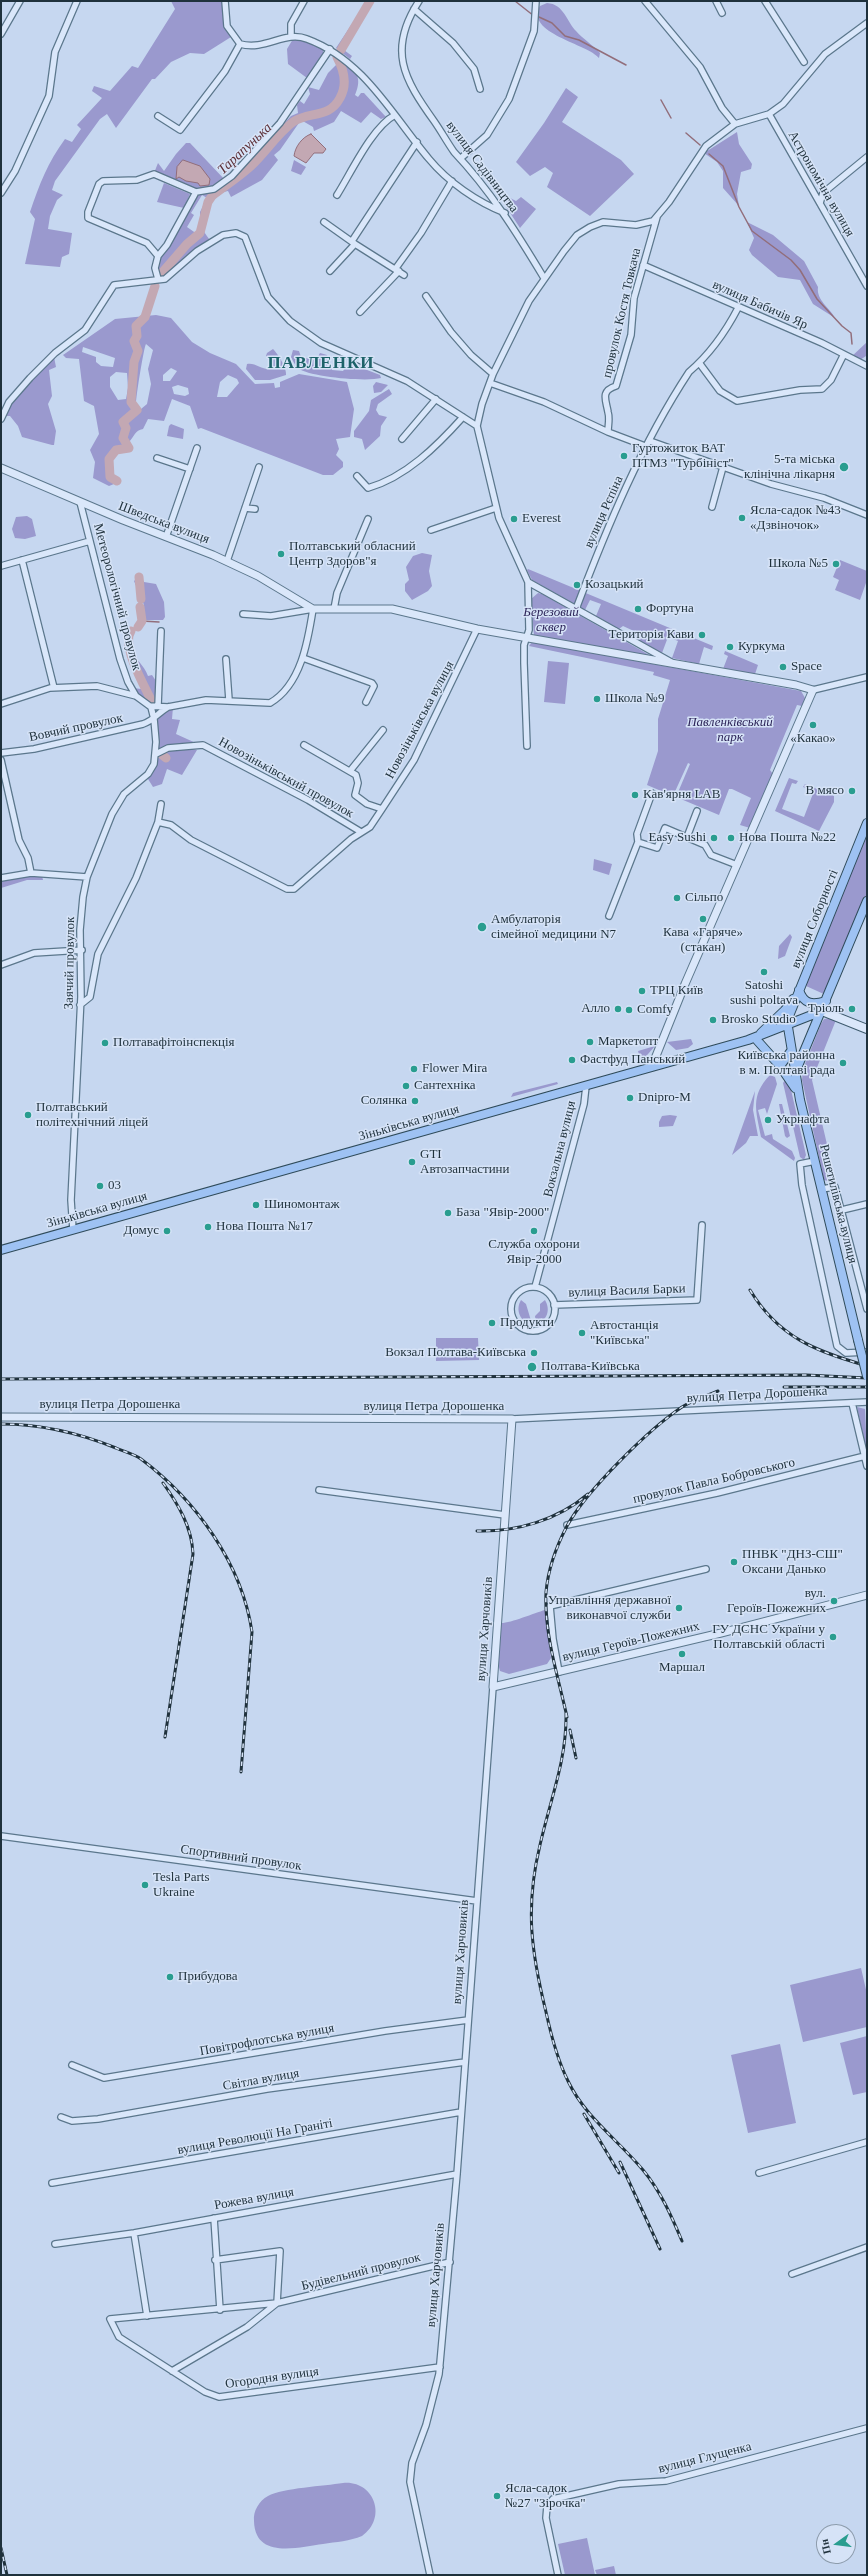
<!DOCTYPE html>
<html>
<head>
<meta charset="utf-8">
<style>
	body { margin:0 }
	#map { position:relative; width:868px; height:2576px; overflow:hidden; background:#c6d7f0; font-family:"Times New Roman",serif }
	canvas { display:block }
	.frame { position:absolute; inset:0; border:2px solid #1f313c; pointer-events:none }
	.north { position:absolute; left:816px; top:2524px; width:40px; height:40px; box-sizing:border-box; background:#d6e3f7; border:1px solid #8d9cac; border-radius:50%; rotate:256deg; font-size:11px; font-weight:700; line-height:16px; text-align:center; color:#1f313c }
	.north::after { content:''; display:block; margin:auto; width:14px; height:18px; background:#299d8f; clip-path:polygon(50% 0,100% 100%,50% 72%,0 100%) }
</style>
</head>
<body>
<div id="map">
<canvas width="868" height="2576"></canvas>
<div class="frame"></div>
<div class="north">Пн</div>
</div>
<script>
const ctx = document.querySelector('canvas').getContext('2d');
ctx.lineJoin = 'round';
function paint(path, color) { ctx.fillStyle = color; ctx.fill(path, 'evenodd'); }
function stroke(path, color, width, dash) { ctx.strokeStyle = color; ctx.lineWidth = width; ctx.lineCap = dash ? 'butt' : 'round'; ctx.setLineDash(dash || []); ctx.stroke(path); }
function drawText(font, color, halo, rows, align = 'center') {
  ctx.font = font + ' "Times New Roman",serif'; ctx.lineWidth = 3; ctx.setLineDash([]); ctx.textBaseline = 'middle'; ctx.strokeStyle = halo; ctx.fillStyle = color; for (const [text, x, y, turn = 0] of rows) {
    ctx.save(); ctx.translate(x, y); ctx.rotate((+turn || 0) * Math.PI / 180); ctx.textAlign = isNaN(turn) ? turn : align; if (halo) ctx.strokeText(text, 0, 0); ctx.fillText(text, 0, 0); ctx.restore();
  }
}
paint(new Path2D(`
	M171,1h52l2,24 6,12 -27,17 -14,-1 -19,9 -16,17h-3l-36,49 -9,-14 -7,5 -45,62 -3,9 11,5 -6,5 -7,16 -2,13 24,4 -3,21 -7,3 -2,10 -35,-3 10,-45 -5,-7c9,-27 18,-50 35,-73l7,3 9,-13 -4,-4 25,-27 -10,-7 2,-5 16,5 22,-25 6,2 37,-59z
	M367,1h8l-8,8 -23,41 8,6 -2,3 -14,-11z
	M547,3c17,1 20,19 29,28 7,8 17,14 24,22l-1,5c-11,-14 -75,-25 -59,-52z
	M293,39h7l23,9v6l-16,24 -19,-14 -1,-15z
	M347,64c12,9 14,17 8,31l3,2 3,-4h3l22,24 -5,2 -10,-7 -10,11 -20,-12 -7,11 -20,9 -1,-4 -12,-7 -21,30 -6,5 4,5 -16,20 -31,17 -3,-6c-12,1 -27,24 -26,34 1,6 4,10 8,15l-45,37h-5l-3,-8 3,-11 36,-62 23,-7 11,-8 61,-65 7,-3 -1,-8 3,-4 4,3 6,-10 -2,-7 11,3 9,-17 8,-8zM202,195l5,3 -7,14v20l-3,2 -10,-7 7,-12 -3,-2z
	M566,88l12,9 -16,25 59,38 13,14 -44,42 -43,-29 6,-14 -8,-6 -15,9 -14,-14 28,-39z
	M737,132l2,12 13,20 -1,5 -10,3 -4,22 2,12 -16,-18v-17l-6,-9 -13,-9z
	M186,143h4l35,37 -17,9 -12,1 -42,-17 4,-10 6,8 12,-17z
	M294,160l12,7 -5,8 -10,-4z
	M164,183l26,11 -6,14 -27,-6z
	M508,197l8,4 5,-4 15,12 -16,19 -17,-26z
	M747,222l26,13 31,26 14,26c-2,13 12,21 17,31l-22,-14 -13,-24 -22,-3 -26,-22 -3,-5 5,-12z
	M156,315l15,3 21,24 18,11 26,11 19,20 19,-1 1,5 5,-1v-5l19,-8 48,8 7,27 -4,28 -14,2 3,10 -3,6 7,7v5l-10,8h-10l-122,-47 -3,1 -8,-23 -18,-7 -8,22 -16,-2 -5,10c-8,1 -9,8 -14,13 -4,3 -9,5 -14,7 -17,7 -7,25 -1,35l-5,2 -16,-8 2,-16 -5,-12 9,-16 -5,-28 -10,-5 -5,-42 -13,-1 -3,-3 52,-36zM146,344l7,6 -5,19 3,15 -4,20 -6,5 -5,-4c-1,-3 8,-59 10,-61zM83,347l32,11 -2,9 -12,-1 -5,-4v-5l-14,-5zM171,368l6,3 -7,10h-7v-6zM116,372l11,1 1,15 -2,11 -8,1 -8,-13v-10zM228,375l9,4 2,4 -12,14h-10l3,-15zM178,385l10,3 1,6 -4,2 -11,-2 -2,-7z
	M867,342l-1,14 -6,4 -10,-2z
	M273,349c5,5 14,19 13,26l-16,5h-15l-9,-11 1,-5c7,-2 14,5 22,5l3,-8 -6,-5 1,-3z
	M293,350l6,1 2,6 15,3 4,-7 7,2 5,15 11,1 6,-8 31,12 1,3c-14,4 -73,-1 -83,-10 -3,-3 -5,-7 -7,-11z
	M54,357l2,10 -7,3 3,26 -4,8 8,27 -2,14h-2l-30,-8 -4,-11 -8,-10h-6l10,-18z
	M376,382l12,3 -7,7 -7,1 -1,-7z
	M389,389l3,5 -14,10 -2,6 3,5 8,2 -6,9 -1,10 -15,14 -3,-11 -8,-2v-6l15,-20 2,-11z
	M171,424l13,5 -1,10 -16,-3 2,-10z
	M27,516l5,3 4,17 -11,3 -10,-1 -3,-9 4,-12z
	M422,553l10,2 -3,16 3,15 -4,5 -16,9 -7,-9v-7l4,-4 -3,-13 7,-11z
	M840,560l27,11v9l-7,20 -25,-10 4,-10 -6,-3z
	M528,569l185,77 -1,4 -8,-3 -5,17 -27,-6 6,-17 -10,-4 -6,16 -27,-15 1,-6 -13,-6 -4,3 -23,-13 5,-12 -11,-4 -5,10 -53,-30 -5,-10z
	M140,576l4,6 12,2 8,18 1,15 -2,3h-18l-4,2 -3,-9 6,-8 -10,-24z
	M538,593l4,1 109,62 -117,-20 -3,-37z
	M124,626c6,3 6,18 9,26 2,7 11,13 15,24l4,-1 4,6 -1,22 -7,-1 -15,-14 8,1 -16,-47z
	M532,642l269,49 4,7 -3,8 -5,-1 -27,65 3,4 -23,54 -10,-3 11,-27 -19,-9h-3l-10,26 -43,-18 14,-33 -2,-1 -15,33 -26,-11 11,-34v-32l12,-39 -17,-5 1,-3 -125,-26z
	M725,651l33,14 -3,9 -32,-5 5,-13 -4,-2z
	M548,661l21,2 -4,41 -21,-2z
	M173,707l-1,12 8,1 -4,14 22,10 -40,7 -3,-32 3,-5z
	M190,749l7,1 -15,25 -15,-6 -5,15 -9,3 -5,-8 10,-22 13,-7z
	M789,778l9,3 -2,3 -4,-1 -10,26 22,8 10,-26 -11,-4 2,-3 29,12v6l-15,29 -44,-20z
	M867,833v61l-41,101 -20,-9z
	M594,859l18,5 -3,11 -16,-5z
	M30,876h12l1,4h-16l-26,8v-7z
	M790,934l2,3 -7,19 -7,3 1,-13z
	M830,1018l6,2 -24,60 24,103 -12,-3 -22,-100 1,-11 18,-45 3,-5z
	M691,1039l2,5 -5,4 -12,2 -9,-8z
	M655,1046l-14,16 -3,-11z
	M770,1075l5,2 2,7 -10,30 -2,-6 -7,2 7,26 7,-2 1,5 19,12 3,7 -1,3 -33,-24c-5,-27 -11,-41 9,-62z
	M785,1080l4,1 17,74 -2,5 -4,-3 -17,-74z
	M557,1082l1,2 -47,13 2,-4z
	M755,1091l-2,19 5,26h-8l-4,7 -14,12z
	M779,1104h3l8,32 -3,2 -2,-2z
	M670,1115l7,1 -4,10 -14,1v-5l3,-6z
	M521,1300l5,4 6,20c-12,-2 -17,-14 -11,-24z
	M545,1300c6,10 2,21 -9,24l-1,-8 5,-5v-7z
	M436,1338h42l1,22 -43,1z
	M857,1407l8,2 2,45z
	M545,1610l6,48 -4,6 -38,10 -9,-3 -3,-11 3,-37c9,1 34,-10 45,-13z
	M861,1968l6,26v33l-64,15 -13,-57z
	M867,2036v56l-14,3 -13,-52z
	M780,2044l16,79 -48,10 -17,-78z
	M343,2483c31,-3 45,35 19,53 -12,5 -26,6 -39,8 -24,3 -68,16 -69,-23 -1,-10 5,-20 14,-25 15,-8 56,-10 75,-13z
	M587,2538l8,37h-30l-7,-31z
	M614,2566l2,9h-19l-2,-5z`), '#9a99ce');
const water = new Path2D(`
	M311,134l15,15 -3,4h-9l-8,10 -12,-7c1,-9 8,-19 17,-22z
	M183,160l17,6 10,13 -1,6 -9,1 -2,-3 -12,-2 -7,-4 -3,2 1,-12z`);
paint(water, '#c3a8b3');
stroke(water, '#926e7b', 1);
stroke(new Path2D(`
	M515,1l19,15
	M539,17l13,6 13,13 14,4 47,25
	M661,100l10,18
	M686,133l14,12
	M709,154l14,12 16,41 13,24 39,29 9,10 17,29 25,27 9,7 1,11
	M142,621l17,1`), '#926e7b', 1.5);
stroke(new Path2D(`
	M341,50l29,-49
	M161,274l26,-30 13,-11 8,-31 4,-6c13,-10 27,-19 39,-30 15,-14 26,-32 42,-44 16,-11 36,-3 47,-24 8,-14 4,-28 -3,-41
	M117,481l-7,-4 -1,-18 7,-9 13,-2 -6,-10 3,-10 -3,-6 14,-12 -6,-8 3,-40 4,-11 -4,-10 3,-5 -1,-10 9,-9 10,-31
	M139,577l2,22
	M138,627l4,-6 -2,-14
	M131,631c-10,15 14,56 21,71
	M161,754l5,4`), '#c3a8b3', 9);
const minor = new Path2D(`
	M225,1l2,25 13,18
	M419,1c-32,49 -15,78 15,120 7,10 13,21 20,31 36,38 63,81 90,126
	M645,1l55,66 22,41 13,16
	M716,1l6,12
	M765,1l39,61
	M414,9l39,34 21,26 6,20
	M1,34l19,-33
	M291,35v-11l13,-23
	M240,44c26,7 45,-14 67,-5 57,21 85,76 122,120 19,23 48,43 76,54
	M769,114l98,172
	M158,116l22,14 45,-59 15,-27
	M461,158l26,-23 22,-36 25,-68 2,-30
	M196,192l18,-3 18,-13 48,-53 50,-74
	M1,193l14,-22 34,-75 6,-44 22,-51
	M337,195c14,-22 35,-68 58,-80
	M820,203l3,-10 44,-36
	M324,222l31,22 -25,27
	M352,241l65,-99
	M355,244l49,31
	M158,256l9,-11 29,-53
	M643,265l179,78 45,23
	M396,268l25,-35 31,-52
	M158,279l-3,-11 3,-12 -11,-13 -59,-25v-6l11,-28 4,-3 34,-1 17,-6 42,18
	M426,296l25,36 20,23 22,19
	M360,312l39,-41
	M700,364l20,27 17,10 63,-11 22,-1 9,-9 12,-24
	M490,383l54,19 64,30c0,-7 2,-13 0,-20 -2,-12 -8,-21 8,-26l15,-51 3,-37 23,-81
	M1,419l8,-17 21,-24 25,-25 30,-23 29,-45 51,-6 32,-28 26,-16 13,-2 9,4 23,60 22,24 31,22 86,38 70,45
	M608,432l37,14
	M402,439l34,-40
	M650,441l121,43 53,14 43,17
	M157,458l33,11
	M357,476l11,12c38,-11 69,-42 95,-71
	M80,502l40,157 8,23 8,14
	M712,507l11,-40
	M245,508l10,1
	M431,530l65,-22
	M166,537l31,-89
	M22,560l32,128
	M227,561l32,-94
	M1,566l89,-25
	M528,582l143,80
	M334,609l3,-16 31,-74
	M576,609c31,-82 65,-164 113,-237 21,-18 36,-39 49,-64
	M303,658l69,25 2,3 -8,16
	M226,659l3,41
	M813,690l54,-13
	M1,704l49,-16 47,-2 39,10 15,11 3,12 2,23 -2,22 -6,10 -24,20 -12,20 -25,63 -4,20 -3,33 1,67 -10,203 2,30
	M150,706l18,1 38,-7 64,3c31,-18 38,-62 43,-94l-42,7 -28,-2
	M158,706l3,-75
	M304,745l52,30 2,8 -3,12 12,9 15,5
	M527,746l-3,-83v-18l5,-15 -1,-48 -29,-64 -22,-92 5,-22 11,-30 36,-73 35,-50 13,-16 13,-8 13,-5 33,3 17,-4 16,-19 37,-56 29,-22 34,-10 14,-10 42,-50 42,-31
	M1,753l33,-4 109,-25c10,-3 16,-12 25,-17
	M156,754l12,-6 35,-3 105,55 53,32
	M1,760l18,80 9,18 3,15
	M350,771l33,-41
	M158,822l13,3 20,15 96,49h7l57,-50 19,-12 12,-18 32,-49 63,-131
	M687,837l10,-26
	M638,842l19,6 8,-20 40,17 6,10 26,10
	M1,878l30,-5 56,4
	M609,916l29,-74 -1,-8 15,-41
	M1,965l33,-12 48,-3
	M80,1005l10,-8 8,-43 38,-76 22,-56 3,-18
	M815,1161l-15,3 2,21 35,161 9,7 21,-1
	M821,1189l14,-2 32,122
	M842,1210l25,-6
	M535,1287l49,-183 2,-18
	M511 1309a22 22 0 1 1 44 0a22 22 0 1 1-44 0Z
	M554,1305l143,-5 5,-75
	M852,1403l15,63
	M512,1419l355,-17
	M319,1490l186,25
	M567,1525l150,-32 148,-37
	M559,1672l-6,-33 -3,-33 156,-37
	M1,1836l476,65
	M72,2065l32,13 281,-47 83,-11
	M61,2117l11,4 26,-2 169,-30 198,-27
	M759,2173l108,-31
	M52,2183l409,-71
	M214,2218l6,92
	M134,2233l13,83
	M55,2244l79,-11 323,-59
	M792,2274l75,-27
	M440,2367l-221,30 -14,-5 -86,-55 -9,-18 167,-16 173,-41
	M172,2371l75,-44 30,-24 3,-52 -65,9
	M430,2575l-20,-93 2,-19 14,-38 13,-51 18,-200 36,-487
	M558,2575l-12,-57 1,-12 6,-7 66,-15 47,-3 201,-53`);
const tertiary = new Path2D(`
	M1,468l122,52 90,35 45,21 55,33h79l85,20 319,56 17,5 -128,294 -33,82
	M1,1417l511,2 -19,268 228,-54 146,-38`);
const secondary = new Path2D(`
	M822,1011l45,18`);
const primary = new Path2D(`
	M799,990c5,15 14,15 27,11
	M761,1033l24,-23 8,-11
	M755,1038l25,28 15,22
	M780,1066l11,-15
	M795,1073l72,-172
	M1,1250l747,-210 74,-29
	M858,1340l-58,-240 -13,-79 80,-198`);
stroke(minor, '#5b778c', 8);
stroke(tertiary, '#5b778c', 9);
stroke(secondary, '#3e5b6e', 10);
stroke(primary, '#2f4b5a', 10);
stroke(minor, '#dae7fa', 5.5);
stroke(tertiary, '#dae7fa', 7);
stroke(secondary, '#dae7fa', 8);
stroke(primary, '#9ec2f3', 8);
const rail = new Path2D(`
	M750,1290c29,48 66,61 117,76
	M1,1379l805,-4 61,3
	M784,1387h83
	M1,1424c40,0 78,9 115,24 9,4 18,6 25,11 55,41 101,105 111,173l-11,140
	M163,1483c15,21 29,44 30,71l-28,183
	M477,1531c39,1 81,-11 111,-37
	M566,1713c1,47 -16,87 -26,132 -15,62 -9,106 6,167 5,23 11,47 22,69 17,36 50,59 75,89 18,22 28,45 39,71
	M567,1717c-9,-41 -23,-83 -21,-125 2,-22 11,-47 21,-66 19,-35 82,-97 115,-119 11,-7 24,-11 36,-16
	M570,1730l6,28
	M584,2114l35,59
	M620,2162l40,87
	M1,2548l6,27`);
stroke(rail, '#1f313c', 3);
stroke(rail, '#d6e3f7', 1.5, [4.5]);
const primaryBridge = new Path2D(`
	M858,1340l9,36`);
stroke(primaryBridge, '#2f4b5a', 10, []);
stroke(primaryBridge, '#9ec2f3', 8);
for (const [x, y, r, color] of [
	[624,456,4,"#299d8f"],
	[844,467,5,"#299d8f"],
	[742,518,4,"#299d8f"],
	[514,519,4,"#299d8f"],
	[281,554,4,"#299d8f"],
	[836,564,4,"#299d8f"],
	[577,585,4,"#299d8f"],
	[638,609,4,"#299d8f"],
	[702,635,4,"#299d8f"],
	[730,647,4,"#299d8f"],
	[783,667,4,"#299d8f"],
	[597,699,4,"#299d8f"],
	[813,725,4,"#299d8f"],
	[852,791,4,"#299d8f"],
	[635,795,4,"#299d8f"],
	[714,838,4,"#299d8f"],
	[731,838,4,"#299d8f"],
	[677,898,4,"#299d8f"],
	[703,919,4,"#299d8f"],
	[482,927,5,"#299d8f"],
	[764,972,4,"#299d8f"],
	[642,991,4,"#299d8f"],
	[618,1009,4,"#299d8f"],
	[852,1009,4,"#299d8f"],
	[629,1010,4,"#299d8f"],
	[713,1020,4,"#299d8f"],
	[590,1042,4,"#299d8f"],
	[105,1043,4,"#299d8f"],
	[572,1060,4,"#299d8f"],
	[843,1063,4,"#299d8f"],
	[414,1069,4,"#299d8f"],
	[406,1086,4,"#299d8f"],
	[630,1098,4,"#299d8f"],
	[415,1101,4,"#299d8f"],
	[28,1115,4,"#299d8f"],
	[768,1120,4,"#299d8f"],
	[412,1162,4,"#299d8f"],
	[100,1186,4,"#299d8f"],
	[256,1205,4,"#299d8f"],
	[448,1213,4,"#299d8f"],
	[208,1227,4,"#299d8f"],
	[167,1231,4,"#299d8f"],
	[534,1231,4,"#299d8f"],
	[492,1323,4,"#299d8f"],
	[582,1333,4,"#299d8f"],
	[534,1353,4,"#299d8f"],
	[532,1367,5,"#299d8f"],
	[734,1562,4,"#299d8f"],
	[834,1601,4,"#299d8f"],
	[679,1608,4,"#299d8f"],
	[833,1637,4,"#299d8f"],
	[682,1654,4,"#299d8f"],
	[145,1885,4,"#299d8f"],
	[170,1977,4,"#299d8f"],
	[497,2496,4,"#299d8f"]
]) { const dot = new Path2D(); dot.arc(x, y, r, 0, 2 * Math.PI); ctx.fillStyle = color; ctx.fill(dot); stroke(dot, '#d6e3f7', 1.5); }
drawText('13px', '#1f313c', '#d6e3f7', [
	["вулиця Садівництва",482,167,53],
	["Астрономічна вулиця",821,184,60],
	["вулиця Бабичів Яр",760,305,24],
	["провулок Костя Товкача",622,313,-77],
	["вулиця Рєпіна",604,512,-66],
	["Шведська вулиця",164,523,21],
	["Метеорологічний провулок",117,597,75],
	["Новозіньківська вулиця",420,720,-62],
	["Вовчий провулок",76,728,-12],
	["Новозіньківський провулок",286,778,29],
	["вулиця Соборності",815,919,-68],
	["Заячий провулок",70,963,-89],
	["Зіньківська вулиця",409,1123,-16],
	["Вокзальна вулиця",560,1149,-76],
	["Решетилівська вулиця",838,1204,76],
	["Зіньківська вулиця",97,1210,-16],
	["вулиця Василя Барки",627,1291,-2],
	["вулиця Петра Дорошенка",757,1395,-3],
	["вулиця Петра Дорошенка",110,1405],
	["вулиця Петра Дорошенка",434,1407],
	["провулок Павла Бобровського",714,1481,-13],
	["вулиця Харчовиків",485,1629,-86],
	["вулиця Героїв-Пожежних",631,1642,-13],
	["Спортивний провулок",241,1858,8],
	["вулиця Харчовиків",461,1952,-86],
	["Повітрофлотська вулиця",267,2040,-10],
	["Світла вулиця",261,2080,-10],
	["вулиця Революції На Граніті",255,2137,-10],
	["Рожева вулиця",254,2199,-10],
	["Будівельний провулок",361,2272,-14],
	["вулиця Харчовиків",436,2275,-85],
	["Огородня вулиця",272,2378,-8],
	["вулиця Глущенка",705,2458,-14]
]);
drawText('13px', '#1f313c', '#d6e3f7', [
	["Гуртожиток ВАТ",632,449],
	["ПТМЗ \"Турбініст\"",632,464],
	["5-та міська",835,460,"right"],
	["клінічна лікарня",835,475,"right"],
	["Ясла-садок №43",750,511],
	["«Дзвіночок»",750,526],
	["Everest",522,519],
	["Полтавський обласний",289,547],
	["Центр Здоров\"я",289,562],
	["Школа №5",828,564,"right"],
	["Козацький",585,585],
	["Фортуна",646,609],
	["Територія Кави",694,635,"right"],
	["Куркума",738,647],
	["Space",791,667],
	["Школа №9",605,699],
	["«Какао»",813,739,"center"],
	["В мясо",844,791,"right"],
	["Кав'ярня LAB",643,795],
	["Easy Sushi",706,838,"right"],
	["Нова Пошта №22",739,838],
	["Сільпо",685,898],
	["Амбулаторія",491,920],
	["сімейної медицини N7",491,935],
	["Кава «Гаряче»",703,933,"center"],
	["(стакан)",703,948,"center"],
	["Satoshi",764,986,"center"],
	["sushi poltava",764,1001,"center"],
	["ТРЦ Київ",650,991],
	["Алло",610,1009,"right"],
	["Тріоль",844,1009,"right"],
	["Comfy",637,1010],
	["Brosko Studio",721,1020],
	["Маркетопт",598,1042],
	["Полтавафітоінспекція",113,1043],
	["Київська районна",835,1056,"right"],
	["в м. Полтаві рада",835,1071,"right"],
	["Фастфуд Панський",580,1060],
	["Flower Mira",422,1069],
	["Сантехніка",414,1086],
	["Dnipro-M",638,1098],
	["Солянка",407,1101,"right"],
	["Полтавський",36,1108],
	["політехнічний ліцей",36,1123],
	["Укрнафта",776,1120],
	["GTI",420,1155],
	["Автозапчастини",420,1170],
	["03",108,1186],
	["Шиномонтаж",264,1205],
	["База \"Явір-2000\"",456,1213],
	["Нова Пошта №17",216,1227],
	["Домус",159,1231,"right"],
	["Служба охорони",534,1245,"center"],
	["Явір-2000",534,1260,"center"],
	["Продукти",500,1323],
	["Автостанція",590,1326],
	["\"Київська\"",590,1341],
	["Вокзал Полтава-Київська",526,1353,"right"],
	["Полтава-Київська",541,1367],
	["ПНВК \"ДНЗ-СШ\"",742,1555],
	["Оксани Данько",742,1570],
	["вул.",826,1594,"right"],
	["Героїв-Пожежних",826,1609,"right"],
	["Управління державної",671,1601,"right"],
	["виконавчої служби",671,1616,"right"],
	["ГУ ДСНС України у",825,1630,"right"],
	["Полтавській області",825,1645,"right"],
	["Маршал",682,1668,"center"],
	["Tesla Parts",153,1878],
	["Ukraine",153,1893],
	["Прибудова",178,1977],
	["Ясла-садок",505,2489],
	["№27 \"Зірочка\"",505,2504]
], 'left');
drawText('italic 13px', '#2d2559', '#d6e3f7', [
	["Березовий",551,613],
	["сквер",551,628],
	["Павленківський",730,723],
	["парк",730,738]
]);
drawText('italic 14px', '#5c2e36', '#d6e3f7', [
	["Тарапунька",245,149,-43]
]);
ctx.letterSpacing = '1px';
drawText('bold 17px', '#1d6269', '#d6e3f7', [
	["ПАВЛЕНКИ",321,364]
]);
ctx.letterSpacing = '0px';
</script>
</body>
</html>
